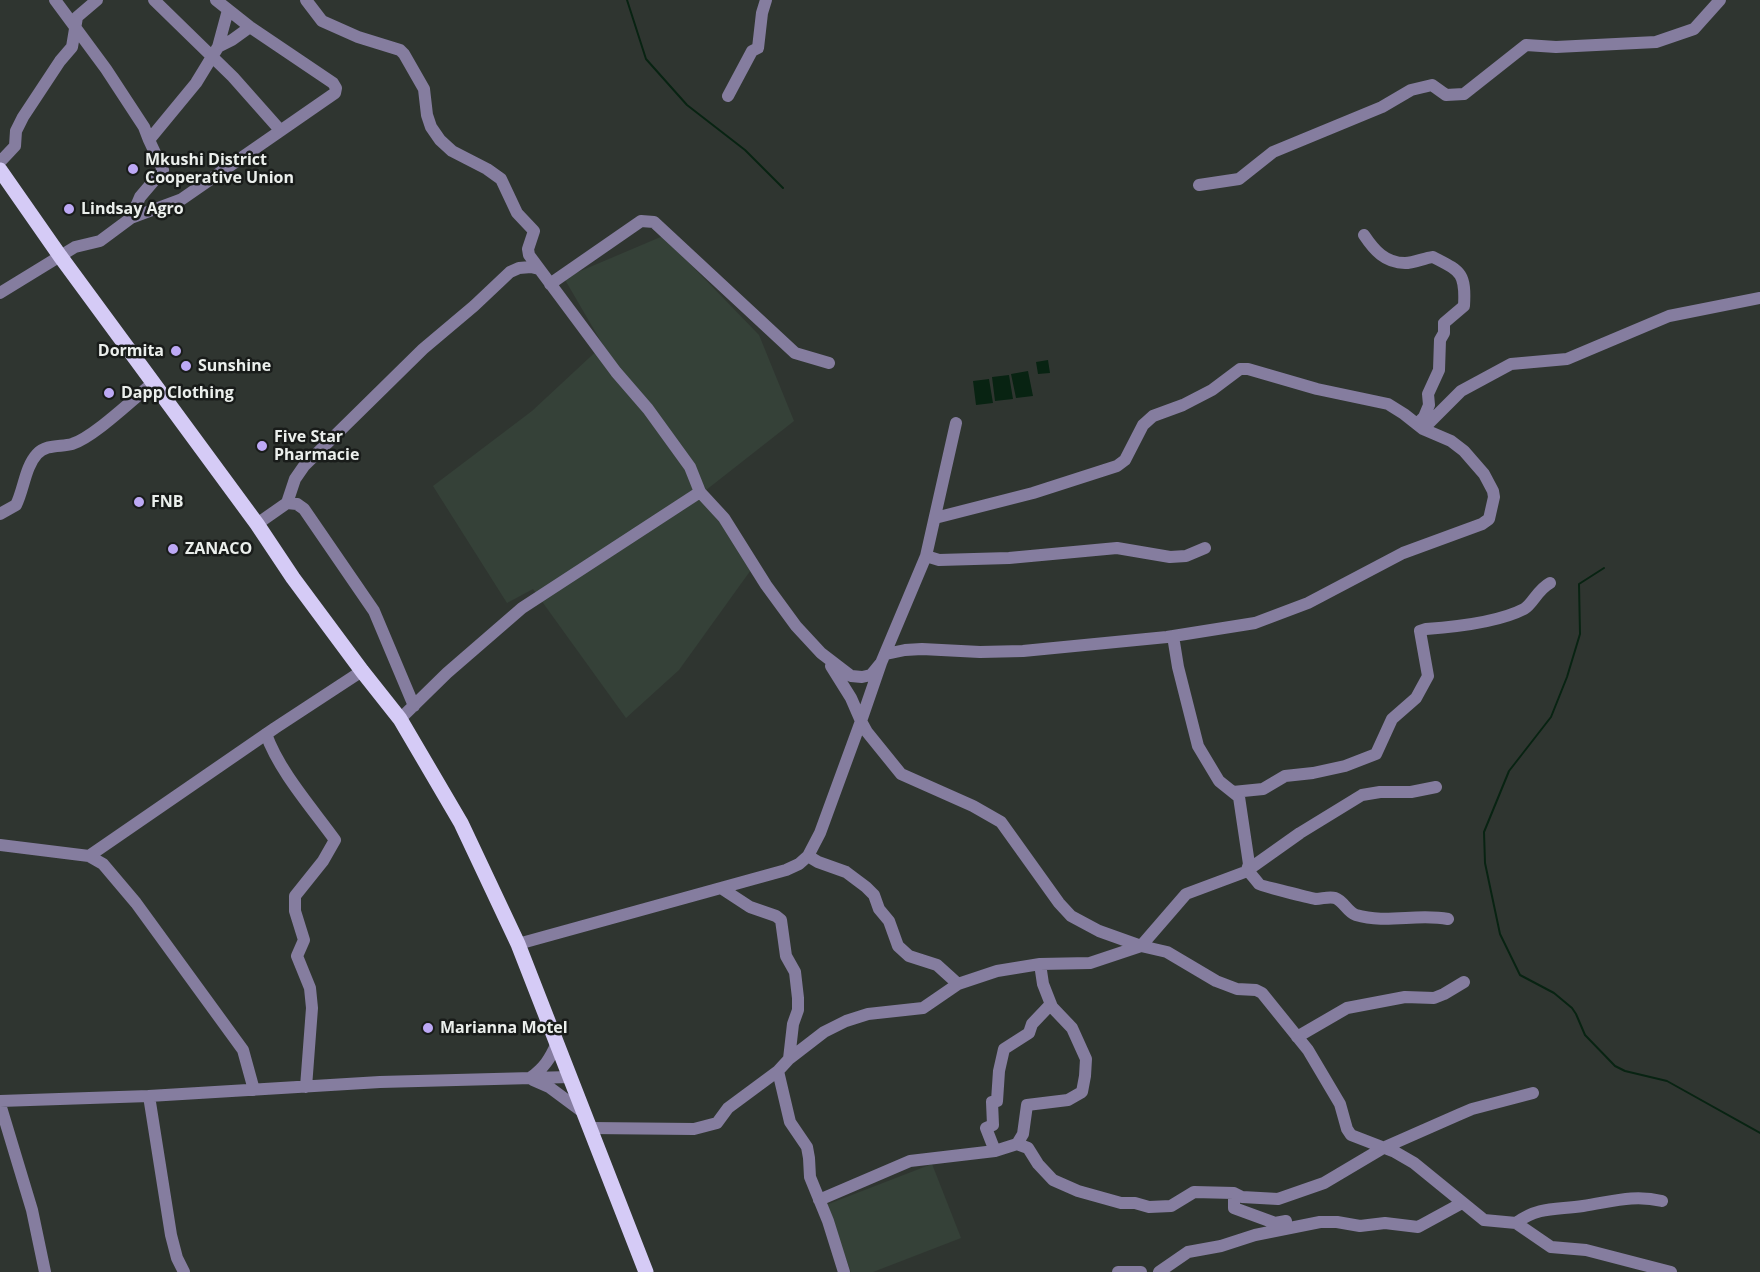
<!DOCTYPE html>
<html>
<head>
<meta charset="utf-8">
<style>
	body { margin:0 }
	canvas { display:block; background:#2f3530 }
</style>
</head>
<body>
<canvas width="1760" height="1272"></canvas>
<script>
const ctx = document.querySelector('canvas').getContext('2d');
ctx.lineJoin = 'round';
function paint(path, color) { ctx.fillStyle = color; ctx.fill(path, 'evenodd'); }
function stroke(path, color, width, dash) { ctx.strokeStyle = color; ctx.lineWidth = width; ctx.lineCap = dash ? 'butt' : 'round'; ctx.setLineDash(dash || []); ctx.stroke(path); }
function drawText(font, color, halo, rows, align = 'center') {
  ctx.font = font + ' "Open Sans",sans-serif'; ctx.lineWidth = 5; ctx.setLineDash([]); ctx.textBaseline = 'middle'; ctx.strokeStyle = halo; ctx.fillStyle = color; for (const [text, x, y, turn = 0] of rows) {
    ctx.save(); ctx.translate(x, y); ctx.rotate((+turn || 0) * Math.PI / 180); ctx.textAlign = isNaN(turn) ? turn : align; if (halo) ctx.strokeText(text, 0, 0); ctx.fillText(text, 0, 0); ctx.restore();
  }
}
paint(new Path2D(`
	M663,236l96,99 35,86 -93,73 52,73 -74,103 -53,48 -93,-129 -26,14 -74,-117 99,-75 71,-66 -39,-67z
	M932,1164l29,74 -88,34h-22l-25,-67z`), '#354138');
paint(new Path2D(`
	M1048,360l2,13 -12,1 -2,-12z
	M1028,371l5,25 -17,2 -5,-24z
	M1009,375l4,24 -18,2 -3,-24z
	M989,379l4,24 -17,2 -3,-24z`), '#082312');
stroke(new Path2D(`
	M627,0l19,59 41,46 58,45 38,38
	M1604,568l-25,16 1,50 -13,43 -16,40 -42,54 -25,61 1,31 15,71 20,41 34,18 18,15 4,6 9,21 30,31 10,5 42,10 93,52`), '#082312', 2);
stroke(new Path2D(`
	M55,0l51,69 38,58 5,13
	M154,0l79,77 47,53
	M306,0l16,21 36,16 42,13 4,4 20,35 3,26 4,12 9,13 12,11 35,18 14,10 16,34 17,18 -6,18 1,6 87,117 32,37 42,58 10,25 24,26 42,67 30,41 25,27 30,23 11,1 9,-2 9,-11
	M218,47l14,-7 18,-13
	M728,96l24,-45 6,-3 4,-35 4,-13
	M0,162l15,-16 1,-15 7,-14 37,-56 12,-14 5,-30 20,-17
	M1199,185l40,-6 34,-27 109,-45 29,-17 21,-5 14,10 18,-1 62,-49 30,2 100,-5 38,-13 26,-29
	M131,218l9,-21 23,-27 -14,-30 47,-57 22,-36 10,-37
	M1364,235c10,15 21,28 41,28 9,0 19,-5 28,-6 27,14 33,15 31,49l-20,17v10l-4,7 -1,30 -11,24 1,11 -5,12 -7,7
	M550,284l91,-63 13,1 141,131 34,10
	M0,293l75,-46 25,-6 31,-23 51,-19 153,-106 1,-5 -3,-5 -83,-56 -34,-27
	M956,423l-30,133 -45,107 -20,58 6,11 34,42 72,32 28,16 58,81 12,13 28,15 42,15 26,6 49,29 21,8 19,1 6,3 46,57 32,54 7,25 4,6 44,17 19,11 70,57 32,3 35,24 35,3 85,22
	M1423,429l38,-38 50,-27 56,-5 102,-43 91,-18
	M287,503l10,1 7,5 70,102 40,95
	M0,514l16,-9c8,-16 9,-38 21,-51 9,-10 24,-7 35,-10 22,-7 61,-45 81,-61
	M257,524l30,-21 8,-24 9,-13 119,-117 51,-43 36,-34 9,-4 12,-1 8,2
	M926,556l13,4 70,-2 108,-10 53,9 16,-1 19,-8
	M1173,636l5,31 20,79 21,35 20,16 10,67 -2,6
	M886,654l19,-4 17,-1 58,3 43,-1 144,-14 88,-14 53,-20 95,-50 79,-29 7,-5 5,-22 -1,-6 -9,-17 -20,-23 -13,-10 -28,-12 -19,-15 -16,-10 -71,-15 -69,-20h-8l-28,21 -29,15 -30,11 -10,9 -18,35 -8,6 -84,27 -98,25
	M400,719l47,-46 75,-65 178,-116
	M266,734c13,37 46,74 69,106l-12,21 -28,35v15l9,29 -7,16 13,32 2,20 -6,79
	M1233,792l30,-3 22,-13 28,-3 32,-7 31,-12 16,-35 24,-21 12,-22 -8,-45 6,-2c28,-2 73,-7 98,-20 9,-5 13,-19 26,-26
	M0,845l89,11 14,8 33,39 107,147 11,40
	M89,856l186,-128 87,-57
	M808,856l10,6 28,10 20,15 8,8 5,14 10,12 9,25 11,10 28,9 21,19
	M1247,870c4,4 8,9 12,14 2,2 52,14 57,15 6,0 13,-3 19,-1 9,3 12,14 21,17 30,9 62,-2 92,4
	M721,888l29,19 26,9 5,4 5,36 9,16 3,26v12l-5,14 -4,35
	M518,944l268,-74 13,-6 9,-8 12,-23 41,-112 -10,-23 -20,-32
	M1297,1037l50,-29 58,-11 29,1 10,-4 20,-12
	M778,1071l12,51 17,25 2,11 1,19 18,44 16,51
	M530,1078c14,-10 20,-19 27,-35
	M533,1080l16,7 35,26
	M149,1096l22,139 6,23 7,14
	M0,1101l149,-5 231,-14 190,-5
	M0,1104l32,106 13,62
	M590,1128l104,1 23,-6 11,-15 50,-37 11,-12 35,-27 22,-11 22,-7 55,-6 35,-24 39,-13 43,-7 50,-1 51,-17 45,-52 59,-22 55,-39 62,-38 18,-3h31l25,-5
	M1017,1144l6,-10 4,-29 41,-5 14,-8 3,-16 1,-17 -14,-31 -20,-21 -9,-23 -3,-20
	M995,1151l-9,-23 7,-3 -1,-23 5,-1 2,-30 5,-22 25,-16 3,-9 19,-20
	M1234,1193v15l41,15 11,-2
	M819,1200l91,-39 85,-10 22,-7 11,4 10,16 15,16 25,11 43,12h14l14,4 22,-1 23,-14 40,1 8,4 36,2 46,-16 59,-35 75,-33 14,-6 61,-16
	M1516,1223c23,-17 41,-13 67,-17 28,-4 50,-12 79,-5
	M1118,1272h23
	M1159,1272l29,-20 33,-6 34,-11 65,-13h17l23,4 25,-3 33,4 44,-24`), '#857d9f', 12);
stroke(new Path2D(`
	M0,170l60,86 197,268 36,54 69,93 38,48 27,46 34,58 57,121 128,328`), '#d5cbf6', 15);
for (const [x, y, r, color] of [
	[133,169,6,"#bda9f5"],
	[69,209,6,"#bda9f5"],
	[176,351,6,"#bda9f5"],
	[186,366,6,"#bda9f5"],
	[109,393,6,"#bda9f5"],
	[262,446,6,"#bda9f5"],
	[139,502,6,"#bda9f5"],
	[173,549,6,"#bda9f5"],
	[428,1028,6,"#bda9f5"]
]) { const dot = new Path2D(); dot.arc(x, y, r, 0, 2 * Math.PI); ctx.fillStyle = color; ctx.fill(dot); stroke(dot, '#191c1a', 2); }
drawText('bold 16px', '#ebefec', '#191c1a', [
	["Mkushi District",145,160],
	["Cooperative Union",145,178],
	["Lindsay Agro",81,209],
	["Dormita",164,351,"right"],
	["Sunshine",198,366],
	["Dapp Clothing",121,393],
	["Five Star",274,437],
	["Pharmacie",274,455],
	["FNB",151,502],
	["ZANACO",185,549],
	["Marianna Motel",440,1028]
], 'left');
</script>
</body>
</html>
